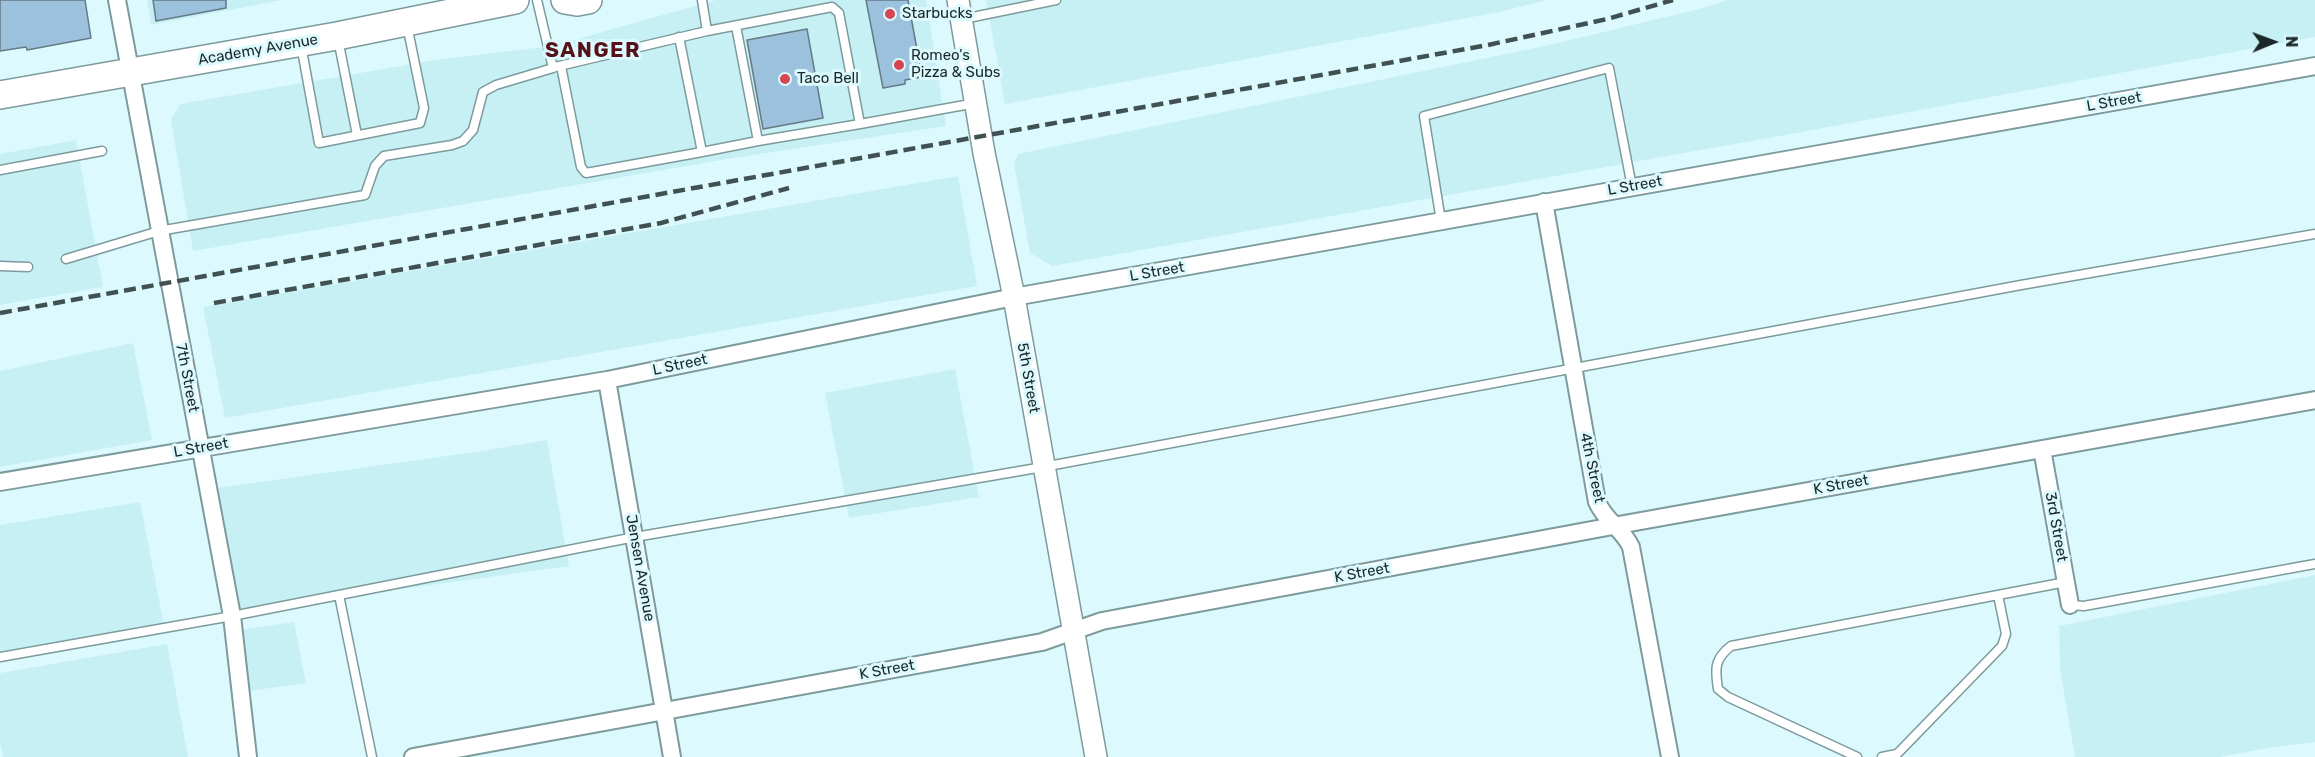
<!DOCTYPE html>
<html>
<head>
<meta charset="utf-8">
<style>
	body { margin:0 }
	#map { position:relative; width:2315px; height:757px; overflow:hidden; background:#dcfafe; font-family:Rubik,sans-serif }
	canvas { display:block }
	.north { position:absolute; left:2243px; top:12px; width:60px; height:60px; -webkit-text-stroke:4px #dcfafe; paint-order:stroke; rotate:89deg; font-size:16px; font-weight:700; line-height:24px; text-align:center; color:#1b2728 }
	.north::after { content:''; display:block; margin:auto; width:21px; height:27px; background:#1b2728; clip-path:polygon(50% 0,100% 100%,50% 72%,0 100%) }
</style>
</head>
<body>
<div id="map">
<canvas width="2315" height="757"></canvas>
<div class="north">N</div>
</div>
<script>
const ctx = document.querySelector('canvas').getContext('2d');
ctx.lineJoin = 'round';
function paint(path, color) { ctx.fillStyle = color; ctx.fill(path, 'evenodd'); }
function stroke(path, color, width, dash) { ctx.strokeStyle = color; ctx.lineWidth = width; ctx.lineCap = dash ? 'butt' : 'round'; ctx.setLineDash(dash || []); ctx.stroke(path); }
function drawText(font, color, halo, rows, align = 'center') {
  ctx.font = font + ' Rubik,sans-serif'; ctx.lineWidth = 6; ctx.setLineDash([]); ctx.textBaseline = 'middle'; ctx.strokeStyle = halo; ctx.fillStyle = color; for (const [text, x, y, turn = 0] of rows) {
    ctx.save(); ctx.translate(x, y); ctx.rotate((+turn || 0) * Math.PI / 180); ctx.textAlign = isNaN(turn) ? turn : align; if (halo) ctx.strokeText(text, 0, 0); ctx.fillText(text, 0, 0); ctx.restore();
  }
}
paint(new Path2D(`
	M147,0h135l-131,25z
	M716,0h210l20,126 -213,32 -540,93 -22,-131 9,-16 255,-44 117,-14z
	M986,0h561l-48,12 -494,92z
	M1727,0h588v37l-519,96 -744,133 -22,-13 -16,-89 4,-10 527,-108 154,-37z
	M76,140l27,147 -103,18v-151z
	M958,176l19,110 -752,132 -22,-111z
	M133,343l19,97 -152,27v-96z
	M955,369l24,128 -130,21 -24,-125z
	M547,440l22,126 -341,47 -25,-123 279,-39z
	M140,502l24,123 -164,28v-128z
	M2315,575v167l-47,6 -49,9h-144l-15,-88 -1,-43z
	M294,622l12,61 -64,9 -11,-61z
	M167,644l21,113h-185l-3,-15v-69z`), '#c7f0f5');
const building = new Path2D(`
	M0,0h85l6,38 -64,12 -1,-3 -26,4z
	M153,0h73v8l-70,13z
	M866,0h42l14,77 -17,3v4l-22,4z
	M807,29l16,89 -60,11 -16,-89z`);
paint(building, '#9bc1dd');
stroke(building, '#657987', 1.5);
const service = new Path2D(`
	M702,0l5,31 125,-24 7,6 21,111 116,-21
	M963,19l93,-19
	M679,37l23,115 56,-11 -22,-115
	M338,39l19,96
	M301,45l18,98 101,-20 4,-15 -17,-83
	M561,66l20,101 5,6 116,-21
	M555,67l152,-36
	M758,141l102,-17
	M0,170l102,-19
	M1441,221l-17,-105 185,-48 23,119
	M66,259l93,-28 206,-36 10,-29 9,-10 68,-11 11,-4 10,-11 10,-38 13,-7 57,-17 -16,-68
	M0,266l28,1
	M339,595l33,162
	M2070,605l14,1 231,-42
	M0,657l232,-41 403,-79 408,-70 978,-182 294,-51
	M1857,757l-129,-60 -10,-8c-3,-20 -4,-30 13,-43l335,-64
	M1882,757l15,-3 105,-108 4,-12 -8,-39`);
const minor = new Path2D(`
	M117,0l115,616 16,141
	M1544,202l53,300c9,20 26,27 34,45l39,210
	M607,380l65,377
	M2042,449l28,156
	M0,482l607,-102 407,-83 1301,-231
	M413,757l629,-115 60,-21 511,-95 702,-126`);
const tertiary = new Path2D(`
	M958,0l26,153 30,144 82,460`);
const primary = new Path2D(`
	M565,0l12,2 11,-2
	M0,95l337,-59 178,-36`);
stroke(service, '#7d9a9d', 11);
stroke(minor, '#7d9a9d', 20);
stroke(tertiary, '#7d9a9d', 24);
stroke(primary, '#7d9a9d', 30);
stroke(service, '#fff', 8);
stroke(minor, '#fff', 16);
stroke(tertiary, '#fff', 21);
stroke(primary, '#fff', 27);
stroke(new Path2D(`
	M214,303l447,-80 128,-35
	M0,313l1488,-268 119,-26 66,-19`), '#415152', 4.5, [12, 6]);
for (const [x, y, r, color] of [
	[890,14,6,"#d54552"],
	[899,65,6,"#d54552"],
	[785,79,6,"#d54552"]
]) { const dot = new Path2D(); dot.arc(x, y, r, 0, 2 * Math.PI); ctx.fillStyle = color; ctx.fill(dot); stroke(dot, '#dcfafe', 2); }
drawText('15px', '#1b2728', '#dcfafe', [
	["Starbucks",902,14],
	["Romeo's",911,56],
	["Pizza & Subs",911,73],
	["Taco Bell",797,79]
], 'left');
drawText('15px', '#1b2728', '#dcfafe', [
	["Academy Avenue",258,50,-10],
	["L Street",2114,102,-10],
	["L Street",1635,186,-10],
	["L Street",1157,272,-10],
	["L Street",680,365,-12],
	["7th Street",187,378,79],
	["5th Street",1028,378,80],
	["L Street",201,448,-10],
	["4th Street",1592,468,78],
	["K Street",1841,485,-10],
	["3rd Street",2056,527,80],
	["Jensen Avenue",640,568,80],
	["K Street",1362,573,-10],
	["K Street",887,670,-10]
]);
ctx.letterSpacing = '1.5px';
drawText('bold 21px', '#561119', '#dcfafe', [
	["SANGER",593,51]
]);
ctx.letterSpacing = '0px';
</script>
</body>
</html>
